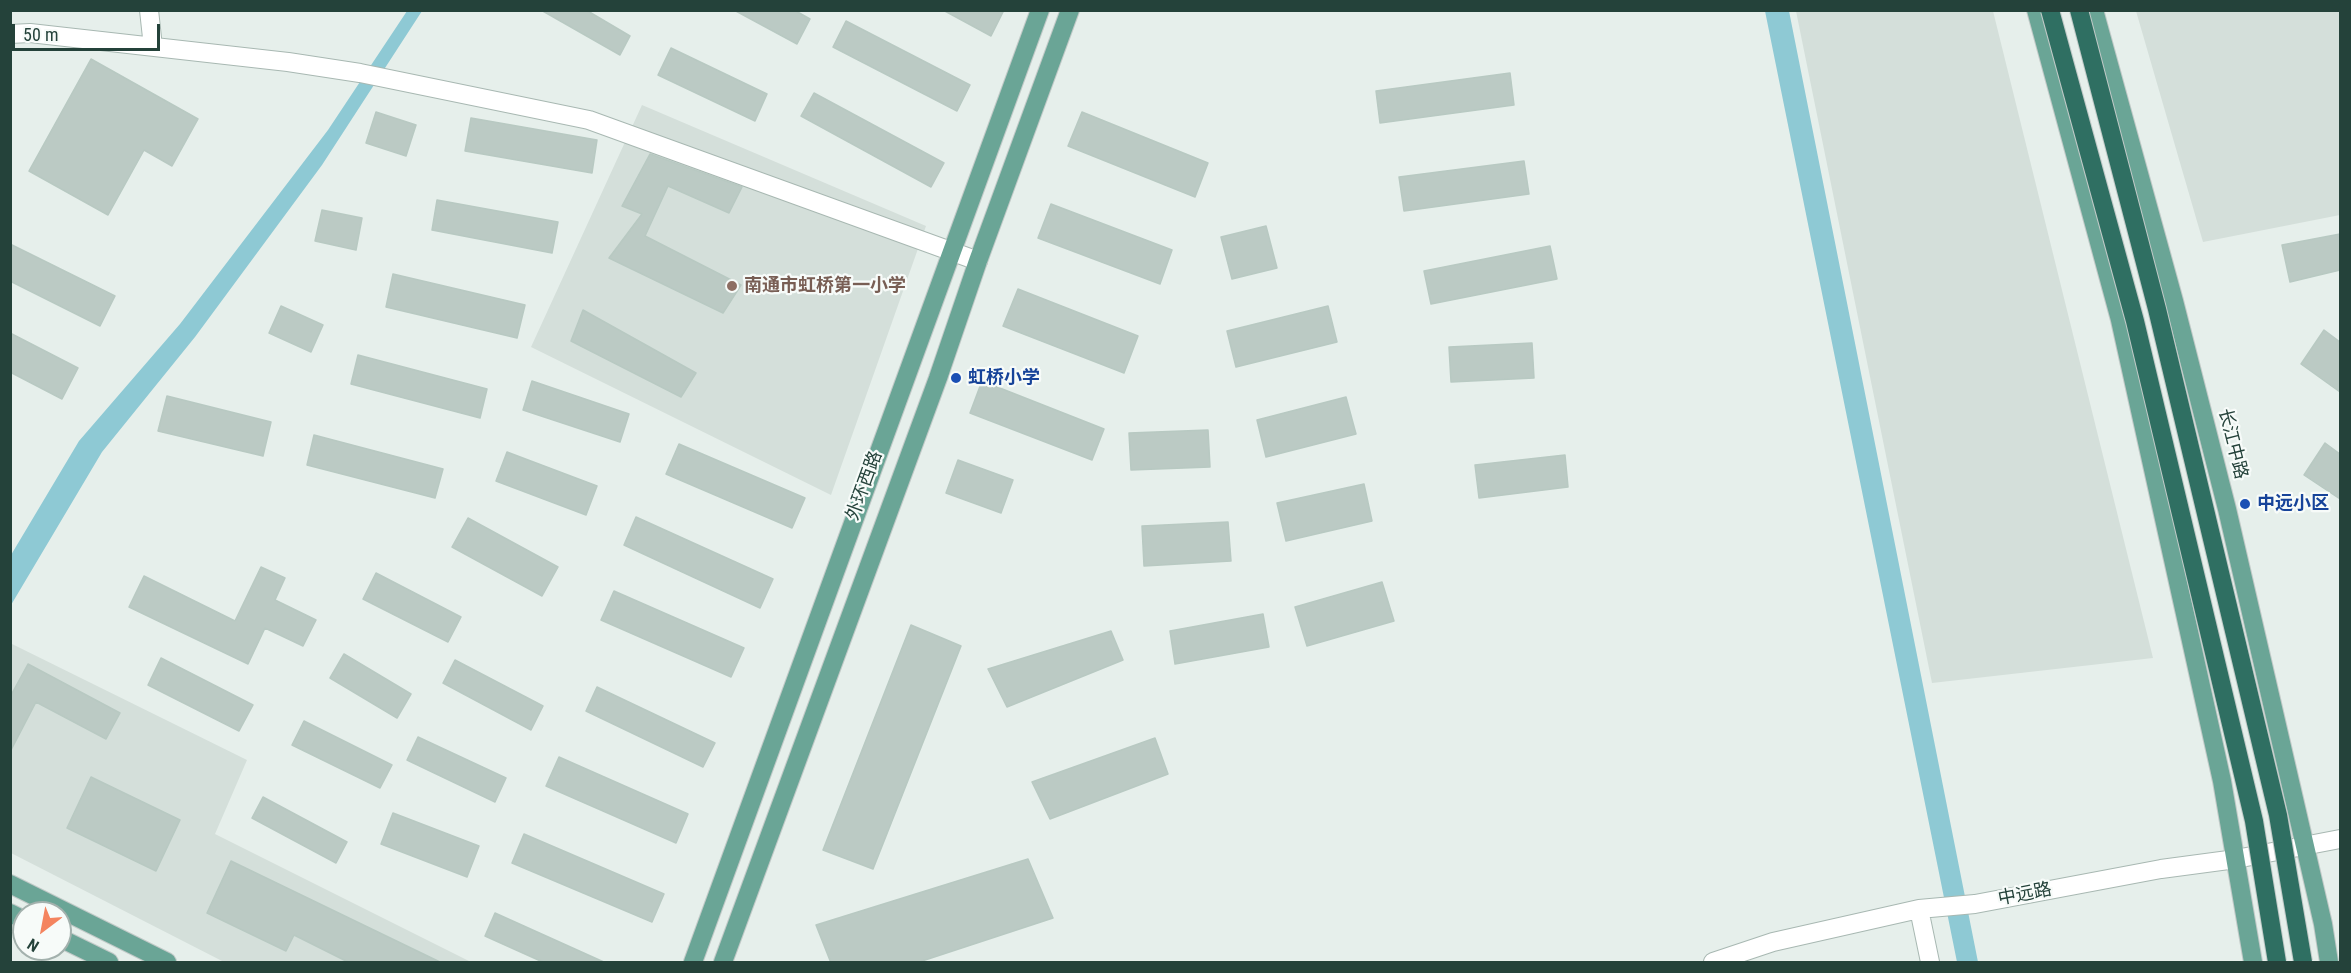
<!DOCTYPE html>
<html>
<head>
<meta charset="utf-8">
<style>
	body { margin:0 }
	#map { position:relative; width:2351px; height:973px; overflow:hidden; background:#e6efeb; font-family:"Roboto Condensed",sans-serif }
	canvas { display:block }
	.frame { position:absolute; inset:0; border:12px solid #24423a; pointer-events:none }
	.north { position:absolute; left:12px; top:901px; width:60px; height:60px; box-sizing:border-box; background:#f7fbf9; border:2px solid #a3b1ad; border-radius:50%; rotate:212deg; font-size:16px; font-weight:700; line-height:24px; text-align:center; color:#24423a }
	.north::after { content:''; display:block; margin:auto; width:21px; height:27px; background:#f4845f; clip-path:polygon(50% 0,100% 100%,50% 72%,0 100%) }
	.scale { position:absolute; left:12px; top:24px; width:148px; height:27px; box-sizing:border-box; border:3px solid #24423a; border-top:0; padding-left:8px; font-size:18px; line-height:21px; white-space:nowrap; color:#24423a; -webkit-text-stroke:4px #f7fbf9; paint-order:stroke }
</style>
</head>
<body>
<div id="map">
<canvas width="2351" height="973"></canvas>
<div class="frame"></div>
<div class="north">N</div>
<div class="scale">50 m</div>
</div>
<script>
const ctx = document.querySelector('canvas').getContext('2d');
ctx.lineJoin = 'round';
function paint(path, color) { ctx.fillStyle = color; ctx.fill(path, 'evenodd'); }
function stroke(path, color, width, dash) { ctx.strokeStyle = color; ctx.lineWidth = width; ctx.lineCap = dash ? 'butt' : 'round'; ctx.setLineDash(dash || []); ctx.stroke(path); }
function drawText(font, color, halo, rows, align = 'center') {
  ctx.font = font + ' "Roboto Condensed","Noto Sans SC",sans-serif'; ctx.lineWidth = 4.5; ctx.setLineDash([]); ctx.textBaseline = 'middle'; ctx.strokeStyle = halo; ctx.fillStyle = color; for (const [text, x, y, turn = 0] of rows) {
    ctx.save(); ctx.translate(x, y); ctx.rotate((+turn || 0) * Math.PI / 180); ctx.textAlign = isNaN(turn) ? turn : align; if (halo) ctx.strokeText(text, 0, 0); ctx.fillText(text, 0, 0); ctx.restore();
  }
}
paint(new Path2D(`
	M1796,11h197l160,647 -221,25z
	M2136,11h204v204l-137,27z
	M642,105l284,121 -95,269 -300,-148z
	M10,643l237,117 -32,74 256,128h-247l-213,-109z`), '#d4dfda');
paint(new Path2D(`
	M407,11h15l-100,154 -127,172 -93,115 -91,153v-50l68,-114 101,-117 148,-194z
	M1765,11h24l189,951h-21z`), '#8ec9d4');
const building = new Path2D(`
	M541,10h45l44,26 -10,19z
	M734,10h60l16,9 -13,25z
	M943,10h61l-13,26z
	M846,21l124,64 -13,26 -124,-64z
	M671,48l96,46 -12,27 -97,-46z
	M91,59l107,60 -26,47 -28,-16 -36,65 -79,-44z
	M1510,73l4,32 -134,18 -4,-32z
	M814,93l130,70 -13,24 -130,-71z
	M376,112l40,13 -10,31 -40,-13z
	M1082,112l126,51 -13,34 -127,-51z
	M471,118l126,22 -5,33 -127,-22z
	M650,154l92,33 -13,26 -61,-27 -23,50 96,49 -18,28 -114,-55 33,-44 -20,-8z
	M1524,161l5,33 -125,17 -5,-34z
	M437,200l121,22 -6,31 -120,-23z
	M1051,204l121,46 -12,34 -122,-46z
	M322,210l40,8 -6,32 -41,-9z
	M1266,226l11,42 -45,11 -11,-42z
	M2340,234v36l-50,12 -8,-37z
	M10,244l105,52 -15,30 -90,-45z
	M1550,246l7,33 -126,25 -7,-33z
	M393,274l132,31 -8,33 -131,-31z
	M1018,289l120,47 -14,37 -121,-47z
	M281,306l42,19 -12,27 -42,-19z
	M1328,306l9,36 -101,25 -9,-36z
	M583,310l113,63 -15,24 -110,-56z
	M2324,330l16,12v50l-39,-28z
	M10,333l68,35 -16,31 -52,-27z
	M1532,343l2,35 -83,4 -2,-35z
	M358,355l129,34 -7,29 -129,-34z
	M532,381l97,33 -9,28 -97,-32z
	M982,381l122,48 -12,31 -122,-47z
	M167,396l104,26 -8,34 -105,-25z
	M1346,397l10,37 -90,23 -9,-37z
	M1208,430l2,37 -79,3 -2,-37z
	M314,435l129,34 -8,29 -128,-33z
	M2325,443l15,11v45l-36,-24z
	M679,444l126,54 -13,30 -126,-54z
	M507,452l90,34 -11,29 -90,-34z
	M1565,455l3,32 -89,11 -4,-33z
	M958,460l55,20 -12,33 -55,-20z
	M1364,484l8,37 -86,20 -9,-38z
	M636,517l137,62 -13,29 -136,-63z
	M468,518l90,49 -16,29 -90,-49z
	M1228,522l3,39 -87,5 -2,-40z
	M261,567l24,11 -10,22 41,20 -13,26 -38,-18 -17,36 -119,-57 15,-31 91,45z
	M376,573l85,44 -13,25 -85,-43z
	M1382,582l12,39 -87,25 -12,-39z
	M614,591l130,57 -13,29 -130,-57z
	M1263,614l6,33 -94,17 -5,-33z
	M911,625l50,21 -88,223 -50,-19z
	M1111,631l12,29 -116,47 -19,-38z
	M344,654l67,40 -14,24 -67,-40z
	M161,658l92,47 -14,26 -91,-46z
	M455,660l88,46 -12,24 -88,-47z
	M28,664l92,49 -14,26 -70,-37 -26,50v-55z
	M597,687l118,56 -12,24 -117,-56z
	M304,721l88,44 -12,23 -88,-43z
	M418,737l88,41 -11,24 -88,-42z
	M1155,738l13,36 -118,45 -18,-37z
	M559,757l129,57 -12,29 -130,-57z
	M91,777l89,43 -24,51 -89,-43z
	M263,797l84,45 -11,21 -84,-45z
	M393,813l86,33 -12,31 -86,-33z
	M524,834l140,60 -12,28 -140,-59z
	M1028,859l25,59 -137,45h-85l-15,-38z
	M231,861l211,102h-92l-56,-28 -8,16 -79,-38z
	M495,913l111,50h-61l-60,-27z`);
paint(building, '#bbcac4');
stroke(building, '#b8c9c2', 1.5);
const minor = new Path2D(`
	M149,10l4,37
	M10,34l20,-1 258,29 72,11 229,47 389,141
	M1919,909l11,53
	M1713,962l60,-20 146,-33 56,-5 186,-35 75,-10 104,-20`);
const major = new Path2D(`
	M2036,10l84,310 102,461 31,181
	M2094,10l80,291 53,208 96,415 6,38
	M10,884l157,78
	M10,913l14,7
	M60,938l49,24
	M693,962l347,-952
	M723,962l215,-584 40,-117 92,-251`);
stroke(minor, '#a8b8b2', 20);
stroke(major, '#c2cac8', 20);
stroke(minor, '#fff', 18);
stroke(major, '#6aa596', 18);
const highwayBridge = new Path2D(`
	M2050,10l85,311 119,500 23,141
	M2079,10l78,299 121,506 25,147`);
stroke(highwayBridge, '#c2cac8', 20, []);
stroke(highwayBridge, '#2f6f62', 18);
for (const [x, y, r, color] of [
	[732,286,6,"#8d6e63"],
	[956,378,6,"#1a4fb4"],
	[2245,504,6,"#1a4fb4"]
]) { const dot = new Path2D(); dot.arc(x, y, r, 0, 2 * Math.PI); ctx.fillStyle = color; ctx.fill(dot); stroke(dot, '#f7fbf9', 2); }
drawText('bold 18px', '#785e54', '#f7fbf9', [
	["南通市虹桥第一小学",744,286]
], 'left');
drawText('bold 18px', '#164399', '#f7fbf9', [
	["虹桥小学",968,378],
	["中远小区",2257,504]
], 'left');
drawText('18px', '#24423a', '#f7fbf9', [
	["长江中路",2232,444,76],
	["外环西路",865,486,-70],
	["中远路",2025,895,-11]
]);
</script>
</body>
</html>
